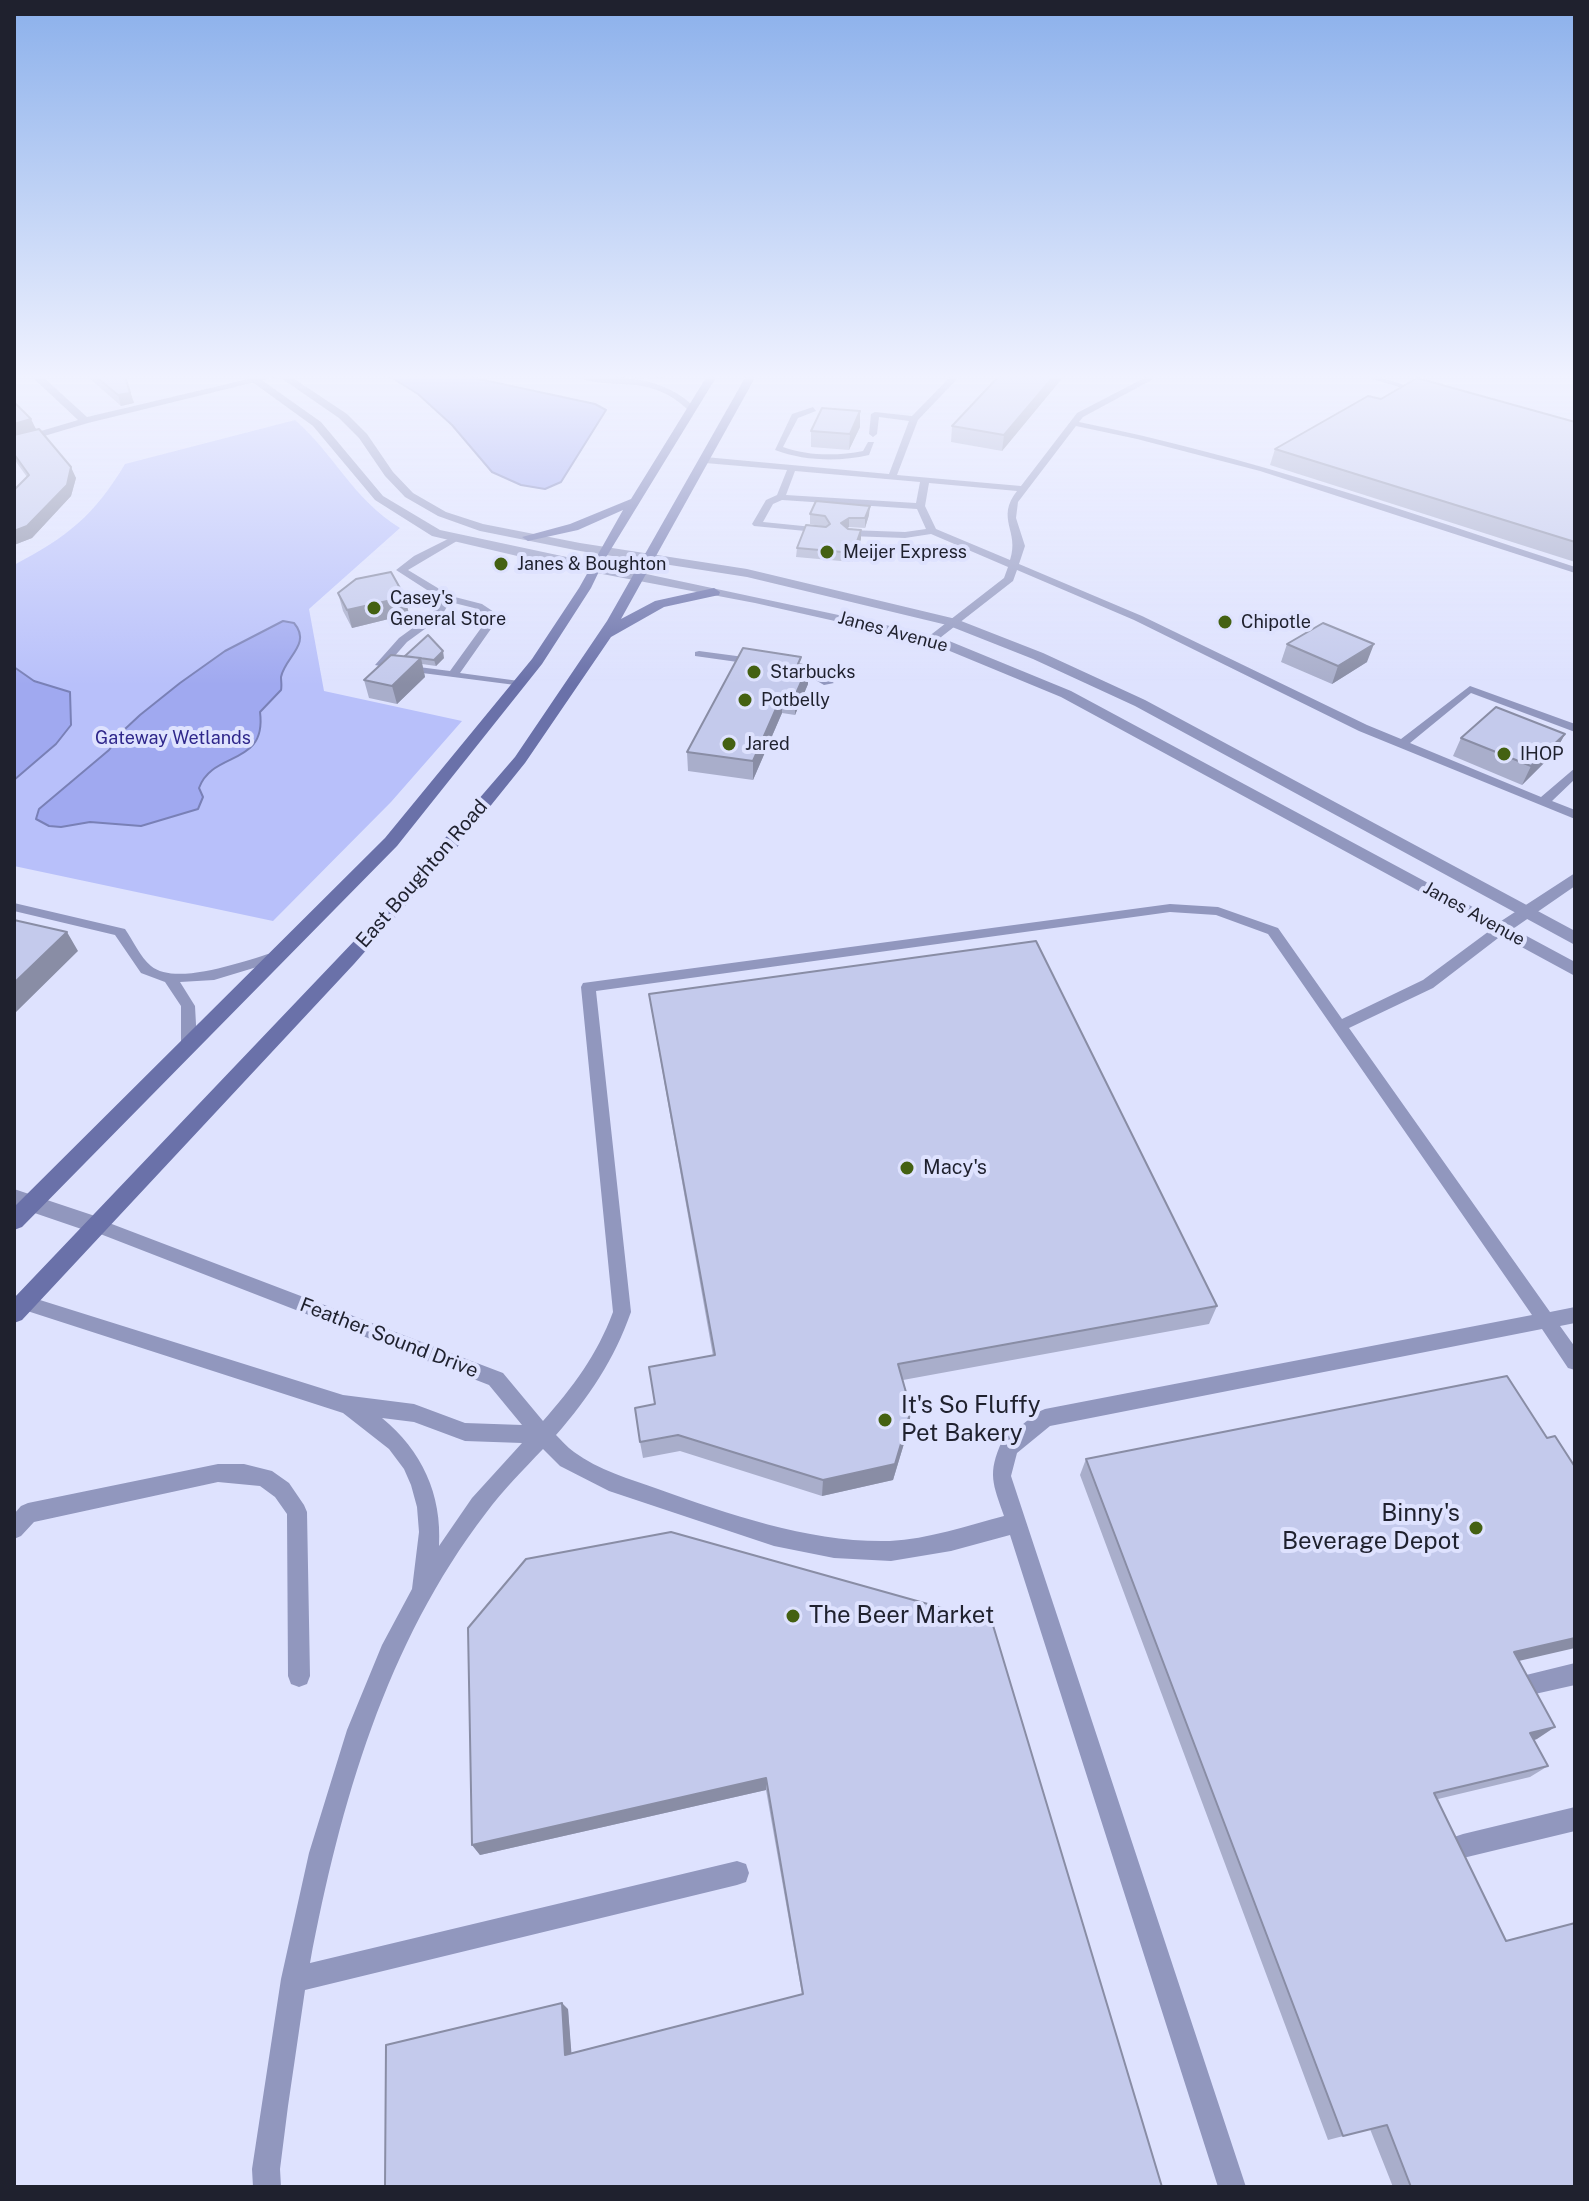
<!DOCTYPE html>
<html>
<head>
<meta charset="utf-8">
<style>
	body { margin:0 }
	#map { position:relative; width:1589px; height:2201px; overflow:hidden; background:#dee2fe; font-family:"Public Sans",sans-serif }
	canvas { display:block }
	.frame { position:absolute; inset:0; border:16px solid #1f212e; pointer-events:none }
</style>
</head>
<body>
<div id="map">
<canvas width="1589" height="2201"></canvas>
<div class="frame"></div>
</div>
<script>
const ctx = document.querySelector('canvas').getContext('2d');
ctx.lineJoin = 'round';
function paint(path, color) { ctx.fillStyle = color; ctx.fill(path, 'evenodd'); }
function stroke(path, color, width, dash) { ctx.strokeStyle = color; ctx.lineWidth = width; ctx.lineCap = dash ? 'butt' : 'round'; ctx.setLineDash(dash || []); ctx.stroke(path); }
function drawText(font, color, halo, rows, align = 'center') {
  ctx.font = font + ' "Public Sans",sans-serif'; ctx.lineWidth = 8; ctx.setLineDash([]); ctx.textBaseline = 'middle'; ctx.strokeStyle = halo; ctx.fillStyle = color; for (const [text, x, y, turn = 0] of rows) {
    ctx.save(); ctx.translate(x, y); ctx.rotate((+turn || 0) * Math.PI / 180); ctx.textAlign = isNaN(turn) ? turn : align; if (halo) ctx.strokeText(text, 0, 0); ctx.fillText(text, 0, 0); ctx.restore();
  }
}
paint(new Path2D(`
	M295,420c41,36 57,78 105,108l-91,81 15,82 138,30 -71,81 -118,119 -259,-55v-301c53,-28 80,-49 111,-101z`), '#b8c0fa');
const water = new Path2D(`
	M389,376h76l130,28 11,6 -45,72 -16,7 -24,-4 -29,-13 -40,-47 -34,-31z
	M283,621l11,2c18,21 -9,34 -13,54 0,4 1,9 0,13l-21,22c7,55 -47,38 -61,76l4,9 -5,12 -57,17 -51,-4 -29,5 -12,-1 -13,-7 3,-10 70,-59 16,-21 15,-14 40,-32 45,-32z
	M14,667l20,14 36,11 1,33 -15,19 -42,36z`);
paint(water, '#a0a9f0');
stroke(water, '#7980b6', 2);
paint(new Path2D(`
	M572,376c42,0 93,-1 123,32l-7,2c-39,-38 -75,-18 -116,-34z
	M678,376l-39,3 -4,-2 1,-1z
	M951,376h9l-42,44 -21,55 124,11 56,-73 71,-37h11l-76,41 -4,5c170,34 332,91 496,145v6l-315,-102 -123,-32 -61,-13 -58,76 -2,16 9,28 -6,18 123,52 225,109 34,14 69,-53 105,38v8l-104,-39 -61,50 131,54 34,-29v11l-23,22 23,9v9l-216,-88 -225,-111 -117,-50 -4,11 -77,60h-8v-4l76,-59 4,-11 -77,-33 -26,4 -56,-2 -5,-3 5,-3 56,2 21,-3 -9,-20 -135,-9 -9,4 -10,18 60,6 5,3 -2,2 -72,-7 -2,-2 14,-24 11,-5 10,-25 -82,-7 -4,-3 4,-3 184,17 20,-53 -30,-4 -2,17 -4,3 -4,-3 2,-20 4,-2 37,4zM795,471l125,11 -4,21 -130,-8zM929,483l88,8c-22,28 3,40 -7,69l-74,-31 -11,-23z
	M1362,376h14l50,16 -4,2z
	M813,407l3,4 -18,7 -15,29c24,9 55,9 80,4l5,-9h6l-5,13c-30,7 -65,6 -94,-5l17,-36z
	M454,536l8,2 -54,32 43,26 31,8 18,12 -40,57 59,8 4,1v4l-124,-16v-4l4,-1 47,6 39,-54 -15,-9 -24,-6 -10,16 -33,24 -22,25 -10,-2 24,-27 33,-24 9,-15 -45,-29 18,-14z
	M699,651l60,8 6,3 -6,3 -64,-9v-4z
	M790,664l17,2 27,17 -10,2 -24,-14 -14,-2v-4z
	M14,903l111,26c8,11 15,28 26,37 25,21 96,-6 124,-14l7,5 -2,3 -66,20 -34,2 15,24 2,37 -8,5 -8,-5v-37l-16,-24 -24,-9 -26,-38 -101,-24z
	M1170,904l48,3 60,21 64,91 81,-39 73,-54h10l2,3 -2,3 -73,56 -84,40 201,284 25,-5v16l-15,3 15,21v23l-7,-2 -26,-39 -492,97 -33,27 -6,23 235,711h-28l-208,-652 -59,16 -60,10 -57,-3 -60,-12 -165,-55 -49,-25 -17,-17c-20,21 -40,41 -57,64 -100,130 -146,291 -176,450l427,-102 9,3 3,9 -3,9 -9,3 -432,105 -17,116 -8,63 1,18h-28l-1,-18 29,-190 28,-126 38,-123 35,-85 30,-56 7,-57 -2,-25 -6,-22 -7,-16 -15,-20 -46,-36 -325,-105 -3,-5 3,-5 6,-3 319,100 71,9 51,19 57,2 -33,-40 -399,-155 -3,-5 3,-5 6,-2 407,155 40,48c30,-34 54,-66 70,-109l-32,-325 2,-4zM1170,912l46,3 52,19 264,381 -487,94 -7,3 -36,29c-15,33 -9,43 2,75 -37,10 -76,23 -114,25 -79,2 -159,-26 -232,-52 -28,-10 -60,-19 -84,-37 -7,-5 -13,-12 -18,-17 33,-38 58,-75 75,-123l-35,-321zM382,1418l32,4 51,19 57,2 -50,55 -33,48c3,-52 -17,-95 -57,-128z
	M218,1464h26l28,7 17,12 15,22 3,7 3,164 -3,8 -8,3 -8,-3 -3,-8 -1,-162 -12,-17 -15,-11 -42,-4 -184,40 -13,14 -7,3v-25l7,-8 7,-3z
	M1575,1663v22l-49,11 -8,-3 -3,-8 3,-8z
	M1575,1807v24l-112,27 -9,-3 -3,-9 3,-9 9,-3z`), '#9197be');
paint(new Path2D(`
	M31,376h11l45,41 174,-41h19l-192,47 -74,22v-6l64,-19z
	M1575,873v13l-68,47h-12l-3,-4 3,-4z
	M14,1189l90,30 3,6 -3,6 -8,3 -82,-28z`), '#9197be');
paint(new Path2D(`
	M244,376h12l65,46 62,74 57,34 497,106 134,55 504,271v14l-514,-279 -133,-55 -173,-39 -195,-37 -128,-30 -57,-36 -62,-74z
	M278,376h12l57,38 20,20 26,38 20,21 33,19 37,12 97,19 167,26 209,50 87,34 102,47 430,231v14l-440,-239 -102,-47 -86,-34 -200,-48 -167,-26 -100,-20 -42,-15 -33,-19 -20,-21 -26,-38 -20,-20z`), '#9197be');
paint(new Path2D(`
	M707,376h10l-112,183 -14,29 -49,76 -145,182 -375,381 -8,3v-23l371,-369 147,-179 47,-71 44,-78 -45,20 -50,11 -6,-4 48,-13 61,-25z
	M746,376h10l-135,243 34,-18 59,-13 6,4 -1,3 -55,12 -53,30 -86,126 -66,82 -105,119 -304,326 -28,30 -8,3v-25l363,-381 138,-160 92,-136z`), '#6a71a9');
paint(new Path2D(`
	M87,376h38l9,27 -13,3z
	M999,376h65l-62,75 -51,-9 1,-16z
	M1381,399l194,23v140l-305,-97 5,-16z
	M14,402l62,76 -5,18 -39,42 -18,7v-55l13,-13 -13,-18z
	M860,411v16l-11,23 -38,-3v-16z
	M810,514l59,1 -4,13 -16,-1 -2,1 14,2v9l-9,23 -56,-5 1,-9 28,-21 -15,-3z
	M338,593l71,21 -57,14 -9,-17z
	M1287,644l80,18 -35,22 -51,-22z
	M405,656l39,2 -8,8 -14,-2 3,13 -28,27 -28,-6 -5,-18z
	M801,665l7,1v18l-13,31 -13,-2 -29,67 -65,-9 -1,-19z
	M1565,734l-10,18 -33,33 -69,-29 8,-18z
	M649,994l568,312 -8,18 -306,56 6,47 -16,53 -71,16 -142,-45 -37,7 -3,-16 15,-38 58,-48 -61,-343z
	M1086,1459l433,202 18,78 -3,1 14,26 -18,11 -92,22 137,388h-182l-23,-58 -42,11 -248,-665z
	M671,1532l491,655h-777l183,-178 3,44 231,-59 -36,-204 -286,65 -8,-10z`), '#a9aecb');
paint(new Path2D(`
	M125,376l9,27 -13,3 -3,-11z
	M1054,376h10l-62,75 2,-16z
	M860,411v16l-11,23 1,-16z
	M31,419l5,10 -22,7v-12z
	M71,467l5,11 -5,18 -39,42 -18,7v-14z
	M870,506l-1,9 -4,13v-10z
	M849,518v9l-8,5v-9z
	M861,530v9l-9,23 1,-9z
	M405,597l4,17 -57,14 -5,-18z
	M1374,644l-7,18 -35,22 6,-18z
	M443,651l1,7 -8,8 -2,-6z
	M421,658l4,19 -28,27 -5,-18z
	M808,666v18l-13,31v-19z
	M782,695v18l-29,67v-19z
	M1565,734l-10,18 -33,33 9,-19z
	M67,932l11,19 -64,63v-31z
	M911,1410l-2,17 -16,53 -71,16 1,-16z
	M1575,1638v10l-78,18 17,-14z
	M1555,1727l-18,12 -24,7 17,-13z
	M766,1778v12l-286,65 -8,-10z
	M562,2003l6,6 4,51 -7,-5z`), '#898da5');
const building = new Path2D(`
	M95,376h30l5,17 -12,2z
	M999,376h55l-50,59 -52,-9z
	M1417,378l158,44v120l-300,-93 93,-53 13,3z
	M14,402l17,17 -17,5z
	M822,408l38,3 -10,23 -39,-3z
	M39,429l32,38 -4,18 -40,41 -13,5v-41l15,-15 -15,-21v-19z
	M816,501l54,5 -5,12h-16l-8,5 7,6 13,1 -8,23 -56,-5 9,-23 20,2 4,-3 -5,-8 -15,-2z
	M391,572l14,25 -58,13 -9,-17 18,-14z
	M1323,623l51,21 -36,22 -51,-22z
	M428,635l15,16 -9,9 -29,-4z
	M743,648l58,9 -3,7 10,2 -13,30 -13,-1 -29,66 -66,-9z
	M391,655l30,3 -29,28 -28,-6z
	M1496,707l69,27 -34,32 -70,-28z
	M14,920l53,12 -53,51z
	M1036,941l181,365 -319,58 13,46 -16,54 -72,16 -145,-45 -38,7 -5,-34 20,-4 -6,-37 66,-12 -66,-361z
	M1507,1376l40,62 8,-2 20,31v171l-61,14 41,75 -25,6 18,33 -114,27 72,148 69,-18v264h-164l-24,-62 -44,11 -257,-677z
	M671,1532l321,90 170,565h-777l1,-142 176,-42 3,52 238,-61 -37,-216 -294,67 -4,-217 58,-69z`);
paint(building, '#c4caec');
stroke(building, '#898da5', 2);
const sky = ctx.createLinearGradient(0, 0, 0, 685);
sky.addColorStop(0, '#8bb0eb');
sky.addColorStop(0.55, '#f0f2ff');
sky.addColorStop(1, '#f0f2ff00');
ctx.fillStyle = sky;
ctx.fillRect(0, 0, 1589, 685);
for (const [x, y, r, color] of [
	[827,552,8,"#446112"],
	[501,564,8,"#446112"],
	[374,608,8,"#446112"],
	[1225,622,8,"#446112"],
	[754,672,8,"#446112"],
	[745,700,8,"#446112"],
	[729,744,8,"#446112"],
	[1504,754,8,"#446112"],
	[907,1168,8,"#446112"],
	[885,1420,8,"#446112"],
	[1476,1528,8,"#446112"],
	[793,1616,8,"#446112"]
]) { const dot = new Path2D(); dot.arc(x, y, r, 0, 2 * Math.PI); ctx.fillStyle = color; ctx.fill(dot); stroke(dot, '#dee2fe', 3); }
drawText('18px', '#1f212e', '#dee2fe', [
	["Meijer Express",843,552],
	["Janes & Boughton",517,564],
	["Casey's",390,598],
	["General Store",390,619],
	["Chipotle",1241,622],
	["Starbucks",770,672],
	["Potbelly",761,700],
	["Jared",745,744],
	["IHOP",1520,754]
], 'left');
drawText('18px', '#1f212e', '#dee2fe', [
	["Janes Avenue",893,632,15],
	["Janes Avenue",1474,914,29]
]);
drawText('18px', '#2f278b', '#dee2fe', [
	["Gateway Wetlands",173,738]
]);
drawText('20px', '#1f212e', '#dee2fe', [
	["East Boughton Road",422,874,-49],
	["Feather Sound Drive",389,1338,21]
]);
drawText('20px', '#1f212e', '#dee2fe', [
	["Macy's",923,1168]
], 'left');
drawText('24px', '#1f212e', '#dee2fe', [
	["It's So Fluffy",901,1406],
	["Pet Bakery",901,1434],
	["Binny's",1460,1514,"right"],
	["Beverage Depot",1460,1542,"right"],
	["The Beer Market",809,1616]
], 'left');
</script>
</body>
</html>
